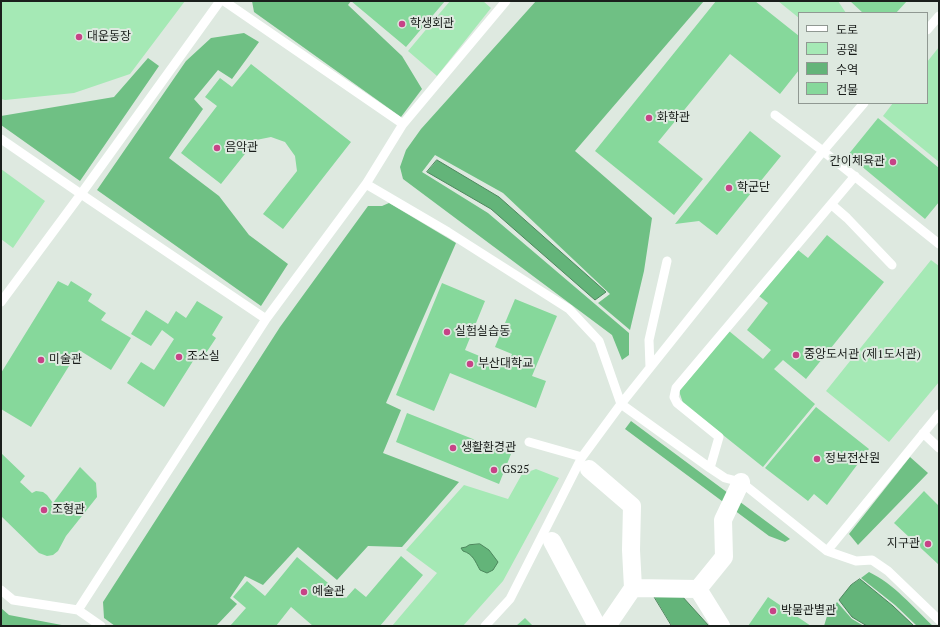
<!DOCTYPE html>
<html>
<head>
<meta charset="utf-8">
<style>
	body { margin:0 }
	#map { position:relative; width:940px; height:627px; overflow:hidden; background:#dee9e0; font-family:"PT Serif","Noto Sans KR",serif }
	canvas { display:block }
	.frame { position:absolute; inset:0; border:2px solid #1b1f1c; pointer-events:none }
	.legend { position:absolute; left:798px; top:12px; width:130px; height:92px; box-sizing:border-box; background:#dee9e0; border:1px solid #909892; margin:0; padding:5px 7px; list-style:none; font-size:12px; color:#1b1f1c }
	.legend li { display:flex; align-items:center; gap:8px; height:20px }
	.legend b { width:20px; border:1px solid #909892 }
</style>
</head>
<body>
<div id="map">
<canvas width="940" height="627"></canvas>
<div class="frame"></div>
<ul class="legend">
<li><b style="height:5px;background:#fff"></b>도로</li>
<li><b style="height:11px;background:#a5e9b5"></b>공원</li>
<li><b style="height:11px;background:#63b479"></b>수역</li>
<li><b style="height:11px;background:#86d89b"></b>건물</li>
</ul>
</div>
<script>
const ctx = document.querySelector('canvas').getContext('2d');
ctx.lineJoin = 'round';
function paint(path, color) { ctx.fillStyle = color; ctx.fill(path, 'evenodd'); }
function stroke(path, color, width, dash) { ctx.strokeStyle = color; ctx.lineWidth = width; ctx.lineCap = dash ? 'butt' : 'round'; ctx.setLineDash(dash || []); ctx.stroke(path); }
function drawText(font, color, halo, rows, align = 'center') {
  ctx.font = font + ' "PT Serif","Noto Sans KR",serif'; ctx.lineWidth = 4; ctx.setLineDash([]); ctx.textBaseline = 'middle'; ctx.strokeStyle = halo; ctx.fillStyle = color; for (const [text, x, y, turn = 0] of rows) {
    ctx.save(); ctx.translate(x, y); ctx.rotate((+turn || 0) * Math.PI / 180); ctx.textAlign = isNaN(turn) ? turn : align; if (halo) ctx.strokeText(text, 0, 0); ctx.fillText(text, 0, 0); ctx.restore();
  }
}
paint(new Path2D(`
	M1,1h184l-55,73 -56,19 -69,7 -4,-1z
	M450,1h33l8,7 -54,68 -29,-25z
	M778,1h60l8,12h-47v5z
	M939,47v115l-56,-46 10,-13h34v-41z
	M1,169l44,32 -32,47 -12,-9z
	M931,260l8,6v116l-50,60 -63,-51z
	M536,469l23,9 -56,103 -40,45h-71l45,-53 -31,-23 58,-65 44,14 14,-25z`), '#a5e9b5');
paint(new Path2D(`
	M252,1h99l-3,4 54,51 20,33 -21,28 -147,-105z
	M536,1h168l-129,150 77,67 -8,53 -14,59 -32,-27 12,-9 -107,-101 -68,-38 -13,17 66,41 141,120v22l-7,5 -10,-25 -209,-156 -3,-12 6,-17 15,-21z
	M244,33l15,9 -27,37 -14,-9 -24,29 9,10 -34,49 50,38 30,39 39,29 -27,42 -164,-116 89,-129 25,-23z
	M148,58l11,8 -79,115 -79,-56v-9l113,-19z
	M389,203l67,40 -70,160 15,7 -18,43 76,29 -57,65 -34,-1 -31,34 -39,-33 -35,38 -18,-9 -15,22 7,6 -21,22h-101l-11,-8 -1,-16 177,-275 88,-121h14z
	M631,421l159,118 -5,3 -16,-6 -144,-107z
	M910,457l18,16 -70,72 -9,-11z
	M869,572c25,12 44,35 64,54h-16l-22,-21 -34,-27z
	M837,602l15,17 12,7h-40l3,-10z
	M1,608l8,7 58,11h-66z`), '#6fc084');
const water = new Path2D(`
	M437,160l62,37 107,95 -11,8 -104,-91 -64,-37z
	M480,544l9,6 9,12 -5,8 -6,3 -7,-3c-5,-9 -7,-16 -17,-19l-2,-3 5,-1 3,-2z
	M860,579l33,27 21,20h-47l-15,-9 -13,-17 12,-15z
	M652,593l29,2 28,31h-37z`);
paint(water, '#63b479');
stroke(water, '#4d875d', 1);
paint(new Path2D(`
	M351,1h94l-39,46z
	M716,1h39l44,35v34l-19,24 -50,-40 -72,88 45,37 -29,36 -79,-64z
	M850,1h57l-11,12h-33z
	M251,64l100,78 -68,87 -20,-15 34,-43 -2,-15 -10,-14 -14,-5 -15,3 -35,44 -40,-31 36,-47 -12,-9 15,-19 12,9z
	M878,118l61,50v34l-14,17 -77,-64z
	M750,131l31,25 -64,79 -18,-14 -24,3z
	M827,235l57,47 -78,97 -23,-19 -9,9 41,35 -52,63 -80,-64 -4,-12 50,-60 34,28 8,-9 -24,-20 21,-27 -9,-7 39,-46 10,8z
	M58,281l10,5 3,-5 21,13 -4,7 18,12 -5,7 30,18 -20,32 -32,-20 -48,77 -30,-18v-36z
	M442,283l43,18 -20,49 41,17 6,-13 -17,-7 20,-48 42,17 -25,60 14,5 -10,27 -86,-35 -16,38 -38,-16z
	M197,301l26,16 -11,18 4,3 -10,15 -6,-3 -36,57 -37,-24 14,-21 13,8 20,-31 -12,-9 -11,16 -20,-12 15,-24 22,14 8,-13 10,7z
	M816,407l53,42 -42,56 -13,-11 -6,7 -43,-33z
	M407,413l104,41 -12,30 -103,-42z
	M1,453l24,23 -5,6 12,11 4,-2 7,1 4,3 6,8 27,-36 16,16 1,14 -31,39 -8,15 -5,4 -6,1 -8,-3 -38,-37z
	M924,491l15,15v59l-45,-42z
	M401,556l22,19 -43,51h-67l-22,-19 -15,19h-46l16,-18 -13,-11 14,-16 18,15 32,-39 49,41 9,-10 11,9z
	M768,597l43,29h-63z
	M525,618l8,8h-17z`), '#86d89b');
stroke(new Path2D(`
	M220,1l-139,193 185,125
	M224,1l179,123
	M927,30l12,-14
	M864,103l-41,48 116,93
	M775,115l48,36 -202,253 89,64 15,10 16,4 5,4 81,65 112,-137
	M1,139l80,55 -80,108
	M366,184l82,48 121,77 30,32 22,63 -39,53 -72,142 -25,27
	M832,205l15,13 45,47
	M650,367l-1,-27 18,-79
	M923,433l16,15
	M529,442l53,15
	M710,468l9,-31 -42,-34 -3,-6 2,-9 179,-212
	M827,551l29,10 16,-1 16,11 51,49
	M1,590l12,10 65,10
	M101,626l-23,-16 188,-291 100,-135 37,-60 103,-123`), '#fff', 9);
stroke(new Path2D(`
	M589,469l43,37 -1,44 2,38 -26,38
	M552,541l45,85
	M633,588l65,1
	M698,589l26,-32 -1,-37 18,-38
	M698,589l23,37`), '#fff', 18);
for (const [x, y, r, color] of [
	[402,24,4,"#c74387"],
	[79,37,4,"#c74387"],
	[649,118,4,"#c74387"],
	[217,148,4,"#c74387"],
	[893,162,4,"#c74387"],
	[729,188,4,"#c74387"],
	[447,332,4,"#c74387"],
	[796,355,4,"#c74387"],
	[179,357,4,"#c74387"],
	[41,360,4,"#c74387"],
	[470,364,4,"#c74387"],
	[453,448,4,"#c74387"],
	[817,459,4,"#c74387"],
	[494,470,4,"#c74387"],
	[44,510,4,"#c74387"],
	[928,544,4,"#c74387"],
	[304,592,4,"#c74387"],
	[773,611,4,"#c74387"]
]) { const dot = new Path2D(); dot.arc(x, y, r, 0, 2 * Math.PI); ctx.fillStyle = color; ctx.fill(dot); stroke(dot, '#dee9e0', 1.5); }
drawText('12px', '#1b1f1c', '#dee9e0', [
	["학생회관",410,24],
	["대운동장",87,37],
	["화학관",657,118],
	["음악관",225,148],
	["간이체육관",885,162,"right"],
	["학군단",737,188],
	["실험실습동",455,332],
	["중앙도서관 (제1도서관)",804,355],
	["조소실",187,357],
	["미술관",49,360],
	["부산대학교",478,364],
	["생활환경관",461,448],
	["정보전산원",825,459],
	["GS25",502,470],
	["조형관",52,510],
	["지구관",920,544,"right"],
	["예술관",312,592],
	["박물관별관",781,611]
], 'left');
</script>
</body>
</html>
